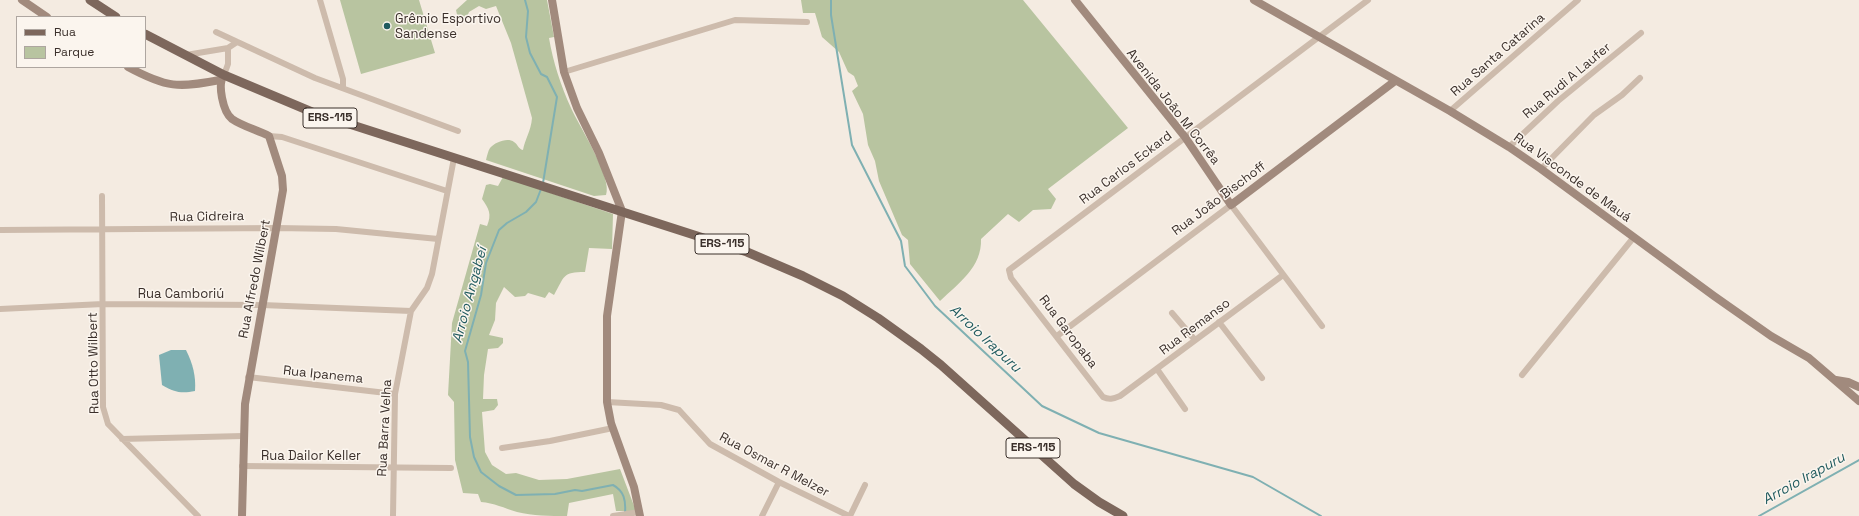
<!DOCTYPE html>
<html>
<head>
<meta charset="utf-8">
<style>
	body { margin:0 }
	#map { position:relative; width:1859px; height:516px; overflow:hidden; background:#f4ebe1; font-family:"Space Grotesk",sans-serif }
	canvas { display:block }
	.legend { position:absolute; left:16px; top:16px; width:130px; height:52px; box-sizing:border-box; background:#fbf5ee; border:1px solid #aea6a0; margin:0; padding:5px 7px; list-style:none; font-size:12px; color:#3b302b }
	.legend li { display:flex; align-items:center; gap:8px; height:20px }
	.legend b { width:20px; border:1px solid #aea6a0 }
</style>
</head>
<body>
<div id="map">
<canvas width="1859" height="516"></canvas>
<ul class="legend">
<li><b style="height:5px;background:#7d675c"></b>Rua</li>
<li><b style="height:11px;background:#b8c4a0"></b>Parque</li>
</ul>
</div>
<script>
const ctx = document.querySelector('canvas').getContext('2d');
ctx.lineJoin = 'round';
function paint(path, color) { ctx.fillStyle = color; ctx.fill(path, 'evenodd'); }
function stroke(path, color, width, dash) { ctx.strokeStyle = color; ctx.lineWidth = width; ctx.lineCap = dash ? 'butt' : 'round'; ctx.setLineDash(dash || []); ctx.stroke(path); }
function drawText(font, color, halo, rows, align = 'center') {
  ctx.font = font + ' "Space Grotesk",sans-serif'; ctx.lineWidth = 3; ctx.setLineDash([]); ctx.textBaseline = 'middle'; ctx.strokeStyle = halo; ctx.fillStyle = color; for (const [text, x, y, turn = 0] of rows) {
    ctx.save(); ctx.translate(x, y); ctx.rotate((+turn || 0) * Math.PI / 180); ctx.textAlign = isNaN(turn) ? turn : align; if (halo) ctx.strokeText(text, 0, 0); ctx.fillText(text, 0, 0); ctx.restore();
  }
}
paint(new Path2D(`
	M340,0h79l16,53 -74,21z
	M467,0h80l7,37 -5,1c4,24 12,48 22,70 8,18 42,70 35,87l-12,1 -108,-36c1,-4 2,-9 4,-12 5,-6 18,-11 24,-6 4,2 4,7 9,8 2,-11 8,-19 9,-32l-21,-75 -15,-37 -10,3 -7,-3 -10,6c-2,6 -4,7 -11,7l-2,-9z
	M801,0h222l105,128 -80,61 8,10 -5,10 -18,1 -14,12 -11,-8 -27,25c1,28 -22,44 -41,62l-30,-37 -2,-24 -6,-5 -23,-54 -4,-20 -7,-16 -5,-31 -11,-23 6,-5 -4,-10 -6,-4 -9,-20 -17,-15 -7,-24h-12z
	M503,177l110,37 -1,35 -23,-1 -4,24c-23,0 -20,4 -31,23l-5,-3 -4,6 -17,-5 -3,3 -10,1 -11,-10 -8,16 -1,17 -6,15 14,3v5l-5,5 -10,1 -4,26 -1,24h14l1,6 -4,5 -12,2 3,40 7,13 14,9 10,-1 23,7 28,-1 53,-10 16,42h-20l-3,-17 -44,9 -2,13c-17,0 -34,0 -50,-4 -13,-4 -23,-9 -36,-10l-3,-8 -15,-1 -8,-33 -1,-58 -6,-7 4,-72 28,-99 7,2c5,-12 2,-17 -5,-27l4,-14 4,-1 8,2z`), '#b8c4a0');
paint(new Path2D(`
	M171,350h15c7,14 10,26 9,41 -14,3 -21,1 -33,-6l-3,-30z`), '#7fb0b2');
stroke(new Path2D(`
	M525,0l3,11 -2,26 4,16 11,21 6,3 10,20 -14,86
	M831,0v15l21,130 49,96 4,25 30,40 107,100 57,27 154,44 68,39
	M541,189l-5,13 -10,10 -19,11 -8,7 -13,33 -5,32 -16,56 3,11 2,75 4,20 7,15 18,14 17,9 39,-1 20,-4 7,1 31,-6c11,6 13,15 12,28
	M1759,516l100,-56`), '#7fb0b2', 2);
stroke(new Path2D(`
	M320,0l23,79v9
	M216,32l99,46 143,53
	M186,55l42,-7 9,-6
	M564,72l171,-52 72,2
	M224,75l4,-11v-16
	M1450,111l128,-111
	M269,136l13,1 165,54
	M1509,147l49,-46 83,-68
	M1541,169l53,-54 28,-20 18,-17
	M102,196l1,211 5,17 90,92
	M0,230l277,-2 59,1 102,10
	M1283,275l-163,121c-7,3 -11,4 -17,1l-92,-119 -2,-8 359,-270
	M0,309l103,-5 159,1 149,6
	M1172,313l23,27
	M1219,322l43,56
	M1057,336l174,-131 91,121
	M1157,369l28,40
	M1522,375l112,-138
	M248,377l147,17
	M607,402l54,3 18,5 31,34 69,38 70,34
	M122,439l121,-3
	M502,448l48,-7 63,-13
	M242,466l209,2
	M393,516l2,-122 16,-83 16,-23 5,-14 22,-116
	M613,516l27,-4
	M762,516l17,-34
	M850,516l15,-31`), '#cdbbac', 6);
stroke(new Path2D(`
	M22,0l25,17
	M552,0l12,72 13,36 22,45 23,58 -15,105v86l4,21 23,64 6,29
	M1075,0l110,137 46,68 164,-124
	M1254,0l196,111 59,36 32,22 173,127 57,40 38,22 50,43
	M128,67c39,21 50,21 92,13
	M224,75c-7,9 -1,37 8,44 10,7 25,11 37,17l13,40 1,14 -38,214 -3,112
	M1836,380l12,2 11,5`), '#a18a7d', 8);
stroke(new Path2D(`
	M90,0l26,17
	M145,34l79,41 88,37 435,140 56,24 40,20 35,22 43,31 20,16 133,119 25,18 24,14`), '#7d675c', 9);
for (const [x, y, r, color] of [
	[387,26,4,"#1f5a5e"]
]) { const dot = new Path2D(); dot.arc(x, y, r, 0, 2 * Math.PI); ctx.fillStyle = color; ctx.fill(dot); stroke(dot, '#fbf5ee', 1.5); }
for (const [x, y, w] of [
	[330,118,54],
	[722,244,54],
	[1033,448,54]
]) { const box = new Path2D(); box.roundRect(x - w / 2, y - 10, w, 20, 3); ctx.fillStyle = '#fbf5ee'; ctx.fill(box); stroke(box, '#3b302b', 1); }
drawText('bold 12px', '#3b302b', null, [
	["ERS-115",330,118],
	["ERS-115",722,244],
	["ERS-115",1033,448]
]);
drawText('13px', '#3b302b', '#fbf5ee', [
	["Grêmio Esportivo",395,19],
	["Sandense",395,34]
], 'left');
drawText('13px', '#3b302b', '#fbf5ee', [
	["Rua Santa Catarina",1498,55,-41],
	["Rua Rudi A Laufer",1567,81,-40],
	["Avenida João M Corrêa",1173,107,52],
	["Rua Carlos Eckard",1126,168,-37],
	["Rua Visconde de Mauá",1572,178,36],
	["Rua João Bischoff",1219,199,-37],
	["Rua Cidreira",207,217,-1],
	["Rua Alfredo Wilbert",255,279,-79],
	["Rua Camboriú",181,294],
	["Rua Remanso",1195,327,-37],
	["Rua Garopaba",1068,332,53],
	["Rua Otto Wilbert",94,363,-91],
	["Rua Ipanema",323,375,6],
	["Rua Barra Velha",385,428,-87],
	["Rua Dailor Keller",311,456],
	["Rua Osmar R Melzer",774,465,28]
]);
drawText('italic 14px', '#1f5a5e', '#fbf5ee', [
	["Arroio Angabeí",470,295,-75],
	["Arroio Irapuru",985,339,43],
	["Arroio Irapuru",1804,479,-29]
]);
</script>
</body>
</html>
